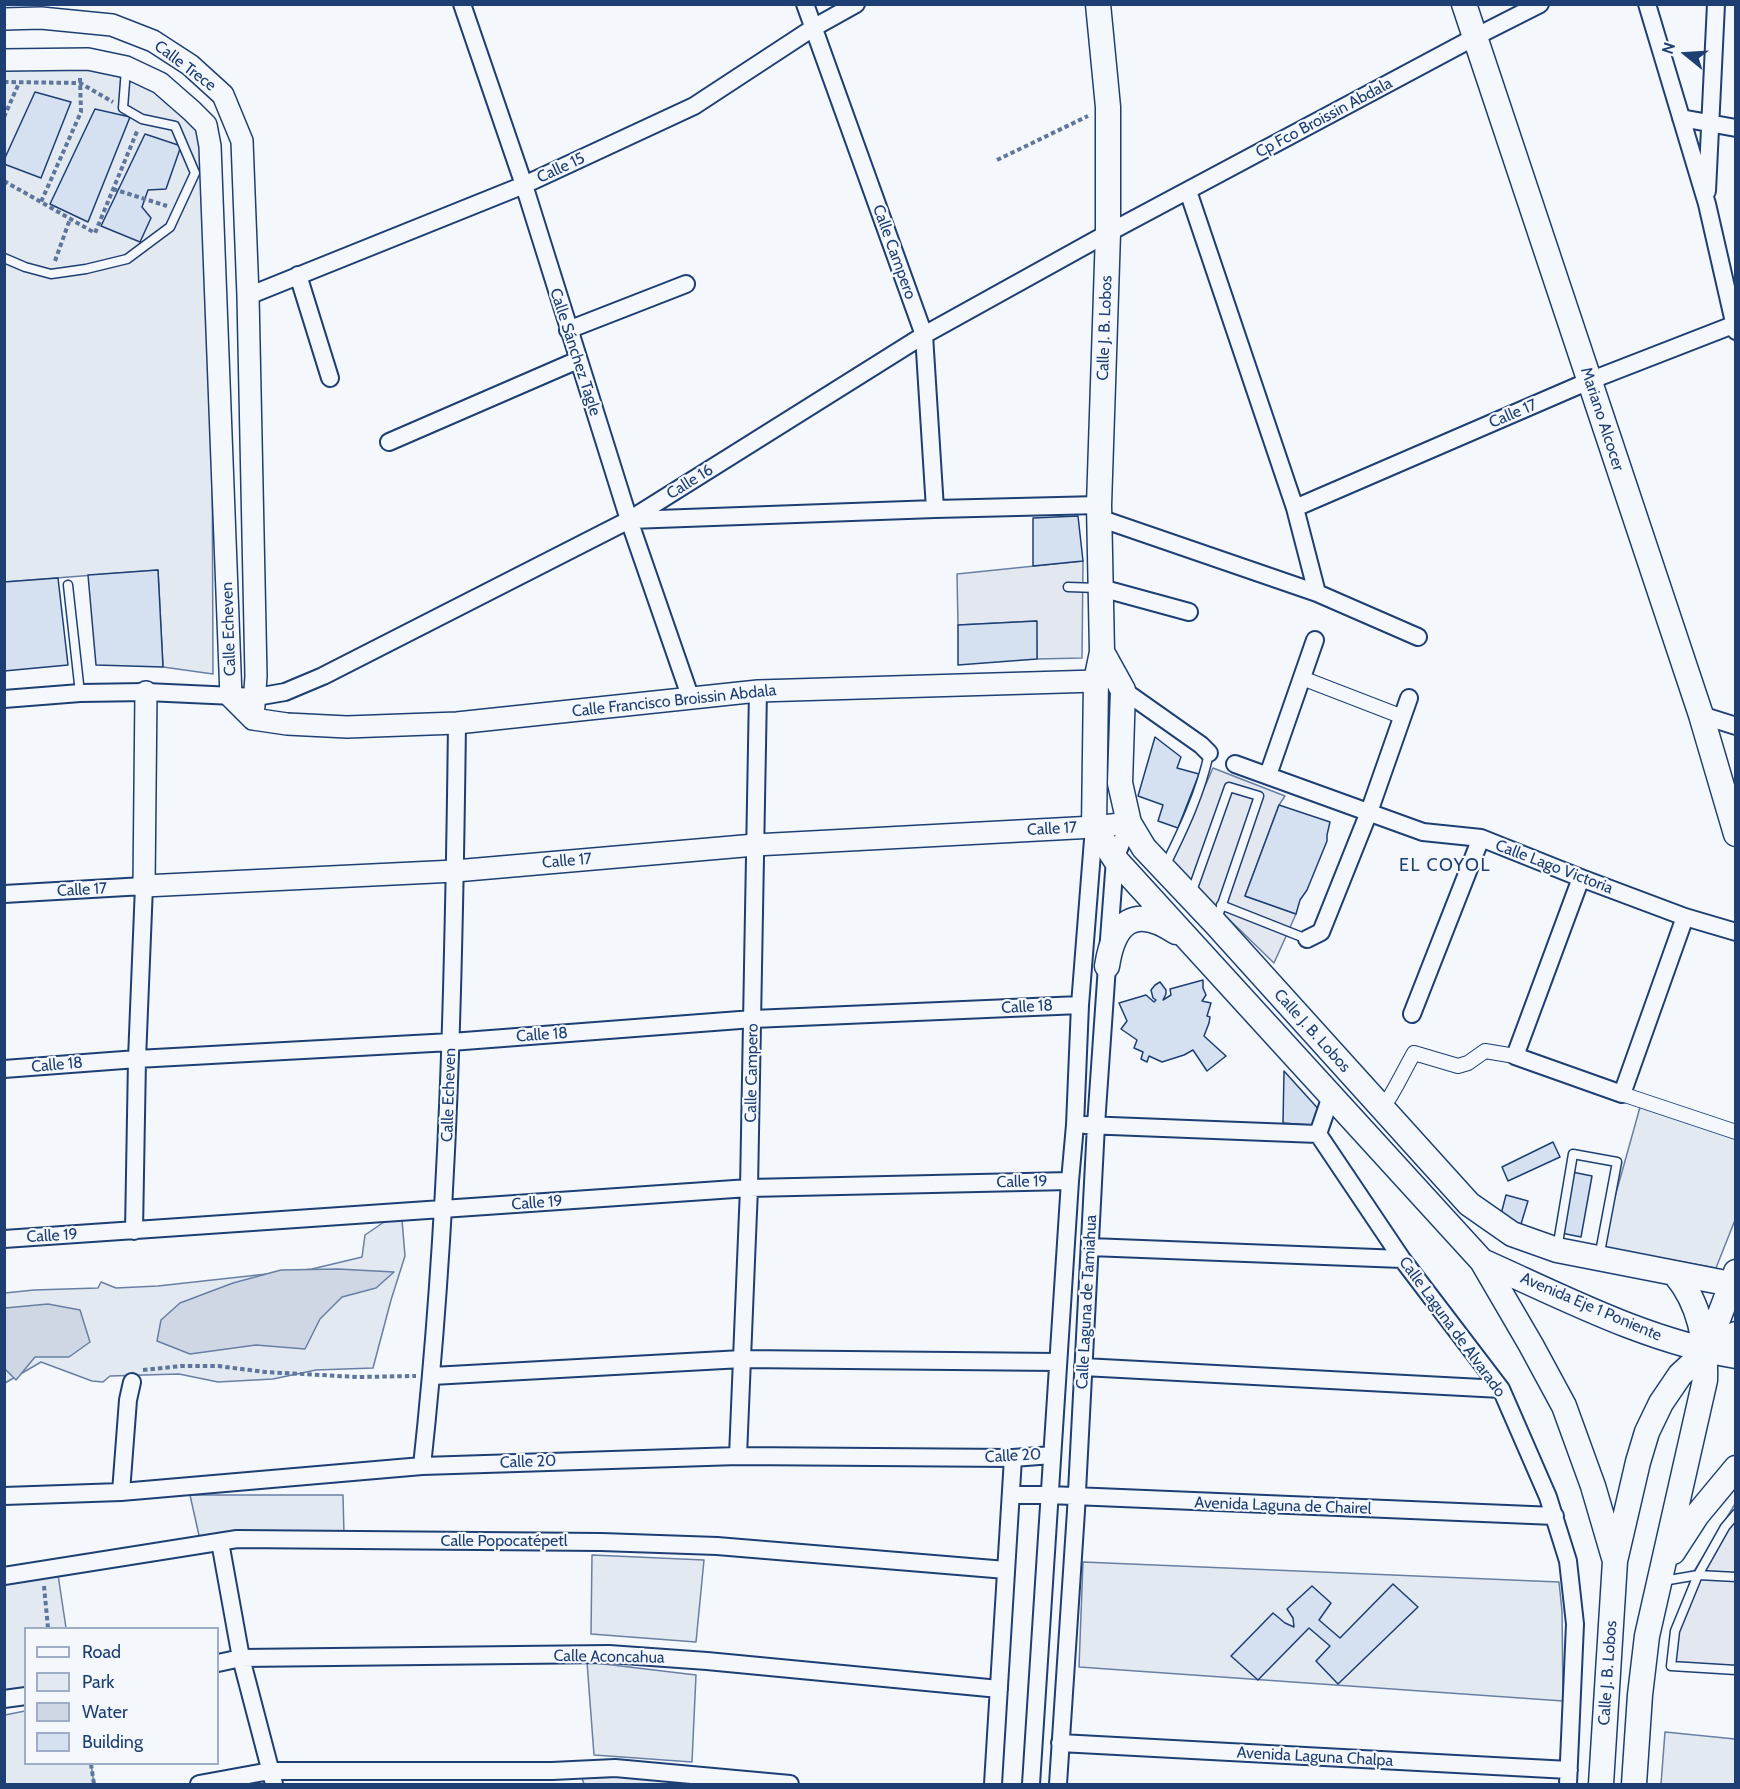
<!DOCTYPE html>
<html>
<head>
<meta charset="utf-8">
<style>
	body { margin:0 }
	#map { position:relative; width:1740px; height:1789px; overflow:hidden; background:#f4f7fb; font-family:Cabin,sans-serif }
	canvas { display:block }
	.frame { position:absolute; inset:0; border:6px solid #1d3f73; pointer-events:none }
	.legend { position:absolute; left:24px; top:1627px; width:195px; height:138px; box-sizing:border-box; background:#f4f7fb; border:2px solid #9eadc5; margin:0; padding:8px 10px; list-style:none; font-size:18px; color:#1d3f73 }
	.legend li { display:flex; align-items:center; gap:12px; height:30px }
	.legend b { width:30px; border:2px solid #9eadc5 }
	.north { position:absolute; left:1656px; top:24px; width:60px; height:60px; -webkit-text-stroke:4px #f4f7fb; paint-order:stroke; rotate:288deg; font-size:16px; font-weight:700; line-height:24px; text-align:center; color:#1d3f73 }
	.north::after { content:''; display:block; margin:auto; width:21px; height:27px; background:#1d3f73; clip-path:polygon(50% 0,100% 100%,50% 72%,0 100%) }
</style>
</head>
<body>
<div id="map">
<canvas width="1740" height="1789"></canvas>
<div class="frame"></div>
<ul class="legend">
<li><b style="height:8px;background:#f4f7fb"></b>Road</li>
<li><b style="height:16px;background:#e3e9f0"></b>Park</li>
<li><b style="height:16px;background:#cfd7e4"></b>Water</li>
<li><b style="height:16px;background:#d5e0f0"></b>Building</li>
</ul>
<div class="north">N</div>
</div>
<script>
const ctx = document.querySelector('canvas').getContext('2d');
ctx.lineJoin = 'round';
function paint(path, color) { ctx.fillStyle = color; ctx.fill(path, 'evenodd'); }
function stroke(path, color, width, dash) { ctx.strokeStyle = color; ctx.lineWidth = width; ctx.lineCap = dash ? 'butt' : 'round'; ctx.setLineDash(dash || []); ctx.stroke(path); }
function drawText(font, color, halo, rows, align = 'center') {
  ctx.font = font + ' Cabin,sans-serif'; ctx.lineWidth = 4.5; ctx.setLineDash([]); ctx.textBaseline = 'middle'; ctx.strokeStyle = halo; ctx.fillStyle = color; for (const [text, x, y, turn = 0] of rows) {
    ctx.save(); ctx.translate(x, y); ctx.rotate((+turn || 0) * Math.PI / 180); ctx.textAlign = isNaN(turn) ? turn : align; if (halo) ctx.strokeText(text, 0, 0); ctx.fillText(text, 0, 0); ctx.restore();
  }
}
const green = new Path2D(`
	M5,60l121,7 66,44 19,71 2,492 -50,-7 -5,-97 -153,12z
	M1642,1100l93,31v89l-19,48 -115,-21z
	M387,1220h15l3,36 -14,44 -18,68 -57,2 -43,9 -55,3 -39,-8 -69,2 -7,6 -11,-1 -51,-19 -36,21v-90l29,-3 64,-2 3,-6 15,6 42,-2 154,-17 50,-12 3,-22z
	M190,1495h153l1,40 -144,5z
	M592,1555l112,5 -8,82 -105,-8z
	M1083,1562l476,20 3,29 1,90 -484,-34z
	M57,1568l9,60h-40l-1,60 -20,3v-114z
	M587,1662l109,13 -4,87 -98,-7z
	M25,1711l1,53h65l3,20h-89v-69z
	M1665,1732l70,7v45h-74z
	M625,1777l94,7h-135l-2,-6z`);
paint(green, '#e3e9f0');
stroke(green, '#687fa3', 1.5);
const parking = new Path2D(`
	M1083,561l-1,97 -45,1 -1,-38 -78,4 -1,-51z
	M1213,768l72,28 -6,9 -34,91 51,18 -22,49 -103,-100z
	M1735,1504v167l-64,-5 2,-35 20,-58z`);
paint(parking, '#e3e8f0');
stroke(parking, '#687fa3', 1.5);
const water = new Path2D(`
	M338,1269l56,3 -18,16 -34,9 -22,22 -15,30 -49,-4 -66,9 -33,-13 4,-21 19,-17 53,-20 48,-13z
	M48,1304l32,6 10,32 -21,15h-34l-19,23 -11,-11v-61z`);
paint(water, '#cfd7e4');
stroke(water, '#687fa3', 1.5);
const building = new Path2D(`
	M35,92l36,10 -30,76 -37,-14v-4z
	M95,109l35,8 -42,105 -38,-18z
	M145,134l36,12 -15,43 -18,1 -6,17 9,11 -11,24 -39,-16z
	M1078,516l5,45 -50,5v-48z
	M158,570l5,97 -67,-2 -8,-90z
	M58,578l10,87 -64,6v-89z
	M1037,621v38l-79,6v-40z
	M1155,737l26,20 -4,11 22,6 -21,54 -20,-7 5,-16 -25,-9z
	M1279,805l51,17 -3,13v6l-20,49 -7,10 -4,14 -51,-18z
	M1203,980v8l3,7 -4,6 9,2 -4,13 3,1 -1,6 -5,13 22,20 -19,15 -14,-21 -9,5 -22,7 -13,-6 -2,6 -6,-3 2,-7 -9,-4 3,-8 -16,-11 6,-8 -8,-18 27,-8 8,7 2,-2 -3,-2 -2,-8 4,-5 5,-3 6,8v4l-3,6 8,-5 -1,-6z
	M1284,1071l38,42 -2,13 -37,-3z
	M1553,1142l7,15 -52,24 -6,-14z
	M1572,1172l20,4 -11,61 -20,-4z
	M1506,1195l22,6 -7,23 -21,-6z
	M1393,1584l25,23 -80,77 -22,-23 14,-15 -21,-18 -51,52 -27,-24 42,-43 12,10 9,4 -1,-9 -6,-9 25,-23 19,17 -12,17 21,18z`);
paint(building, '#d5e0f0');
stroke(building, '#1d3f73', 1.5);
const service = new Path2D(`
	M4,258l21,9 26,7 35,-5 41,-10 43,-32 25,-54 -20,-47 -33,-7 -19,-11 3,-39
	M68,585l12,108
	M1068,587l30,1
	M1165,866c18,-36 36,-74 44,-113
	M1191,894l38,-107 30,9 -42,123
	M1221,905l86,34
	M1557,1249l16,-95 44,8 -16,85
	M1736,1514l-11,13 -27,48 -23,56 -4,35 65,4
	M1663,1581l35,-6 38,2`);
const pedestrian = new Path2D(`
	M1302,678l101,39
	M1622,1094l114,38
	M1382,1109c13,-18 21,-37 32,-56l44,13 10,-3 17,-12 30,5`);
const minor = new Path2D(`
	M462,4l62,181 105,335 62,179
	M805,4l119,331 11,174
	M1647,4l60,200 29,127
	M1681,118l55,10
	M1188,191l107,317 22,85
	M1707,191l9,-187
	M298,275l32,103
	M248,296l276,-111 170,-79 119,-78 43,-24
	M568,330l118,-46
	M389,442l189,-82
	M1295,508l294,-127 144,-56
	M1099,518l218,75 101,44
	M630,520l305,-11 164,-4
	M1101,588l88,24
	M1117,688l6,2 78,55 8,8
	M4,699l76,-6 66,-1 110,5 29,-5 38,-16 306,-156 295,-185 184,-102 367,-196 65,-33
	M1701,715l35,11
	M1235,764l188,68 58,6 100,40 104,39 51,15
	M1268,775l47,-135
	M1581,878l-66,178 107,38 63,-177
	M4,894l140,-8 -7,173 -3,172
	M1307,939l14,-7 48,-120 40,-114
	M1412,1014l69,-176
	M4,1069l133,-10 314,-17 302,-23 327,-14
	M1085,1125l233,9
	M1318,1134l84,125 99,130 47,108 20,64 7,63 -7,160
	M1318,1134l13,-38
	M4,1239l745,-51 321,-7
	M1090,1247l312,12
	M1083,1367l418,22
	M432,1376l310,-17 316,3
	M738,1456l11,-268 9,-497
	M422,1466c27,-247 32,-495 35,-743
	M121,1492l7,-92 4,-18
	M1011,1495h38l506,21
	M4,1496l117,-4 301,-26 316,-10 275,2 39,-3
	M220,1542l21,116 33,126
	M4,1576l233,-37 364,3 116,4 289,24
	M218,1663l23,-5 368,-4 98,7 292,28
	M4,1699l22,-3
	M1060,1743l509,27
	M199,1784l71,-13h282l63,-3 175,16
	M993,1784l20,-326
	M1031,1784l39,-603 5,-56 5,-120 14,-178
	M1058,1784l18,-273 20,-386 11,-159 8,-107 14,-36`);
const tertiary = new Path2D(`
	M4,19l37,-1 71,7 41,16 37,24 33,30 19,46 6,155 8,380 -3,43
	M4,60l84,-1 38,8 34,16 32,28 14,14 4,21 21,551 22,22
	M146,692l-2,194 311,-15 300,-26 339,-18 35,-4
	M253,719l34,5 60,3 110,-4 301,-32 338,-10`);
const secondary = new Path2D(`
	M1098,4l10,103v126l-9,272 3,147 -6,29 -2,146 21,32 367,402 49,84 33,61 29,80 22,75
	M1464,4l237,711 35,119
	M1102,652l21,38 -3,93 9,40 15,25 71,75 254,281 43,30 45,16 179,35
	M1107,966c7,-45 28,-61 69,-34
	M1482,1261c83,37 164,80 254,95
	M1706,1351l30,-79
	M1673,1552l24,-37 39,-47
	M1601,1784l14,-223 23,-99 9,-30 14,-29 19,-28 26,-24 30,-17
	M1634,1784l6,-89 7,-59 58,-256c1,-39 -4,-75 -30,-106`);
stroke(service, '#1d3f73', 11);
stroke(pedestrian, '#1d3f73', 16);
stroke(minor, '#1d3f73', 20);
stroke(tertiary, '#1d3f73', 24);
stroke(secondary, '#1d3f73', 27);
stroke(new Path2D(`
	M80,78l1,34 -40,90 54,31 43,-104
	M4,82l76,1 33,19
	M4,117l15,-34
	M997,160l91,-44
	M4,181l37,21
	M113,189l54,17
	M55,261l15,-42
	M143,1370l38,-4h37l47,6 93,5 58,-1
	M44,1586l4,42
	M91,1764l3,20`), '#5e769c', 4, [4.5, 3]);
stroke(service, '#f4f7fb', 8);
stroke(pedestrian, '#f4f7fb', 14);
stroke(minor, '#f4f7fb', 16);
stroke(tertiary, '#f4f7fb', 21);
stroke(secondary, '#f4f7fb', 24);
drawText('16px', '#1d3f73', '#f4f7fb', [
	["Calle Trece",185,66,37],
	["Cp Fco Broissin Abdala",1324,118,-28],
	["Calle 15",561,168,-25],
	["Calle Campero",894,252,70],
	["Calle J. B. Lobos",1105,328,-88],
	["Calle Sánchez Tagle",575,352,72],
	["Calle 17",1513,414,-23],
	["Mariano Alcocer",1602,419,72],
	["Calle 16",690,482,-32],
	["Calle Echeven",229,629,-92],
	["Calle Francisco Broissin Abdala",674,701,-6],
	["Calle 17",1052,829,-3],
	["Calle 17",567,861,-5],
	["Calle Lago Victoria",1554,867,21],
	["Calle 17",82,890,-3],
	["Calle 18",1027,1007,-3],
	["Calle J. B. Lobos",1312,1031,48],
	["Calle 18",542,1035,-4],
	["Calle 18",57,1065,-5],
	["Calle Campero",752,1073,-89],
	["Calle Echeven",449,1095,-88],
	["Calle 19",1022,1182,-1],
	["Calle 19",537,1203,-4],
	["Calle 19",52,1236,-3],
	["Calle Laguna de Tamiahua",1087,1302,-87],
	["Avenida Eje 1 Poniente",1591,1307,23],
	["Calle Laguna de Alvarado",1452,1327,54],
	["Calle 20",1013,1456,-3],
	["Calle 20",528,1462,-2],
	["Avenida Laguna de Chairel",1283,1506,2],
	["Calle Popocatépetl",504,1541],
	["Calle Aconcahua",609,1657,1],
	["Calle J. B. Lobos",1608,1673,-86],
	["Avenida Laguna Chalpa",1315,1757,3]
]);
ctx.letterSpacing = '1.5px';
drawText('18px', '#1d3f73', '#f4f7fb', [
	["EL COYOL",1445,866]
]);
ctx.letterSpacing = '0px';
</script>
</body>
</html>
